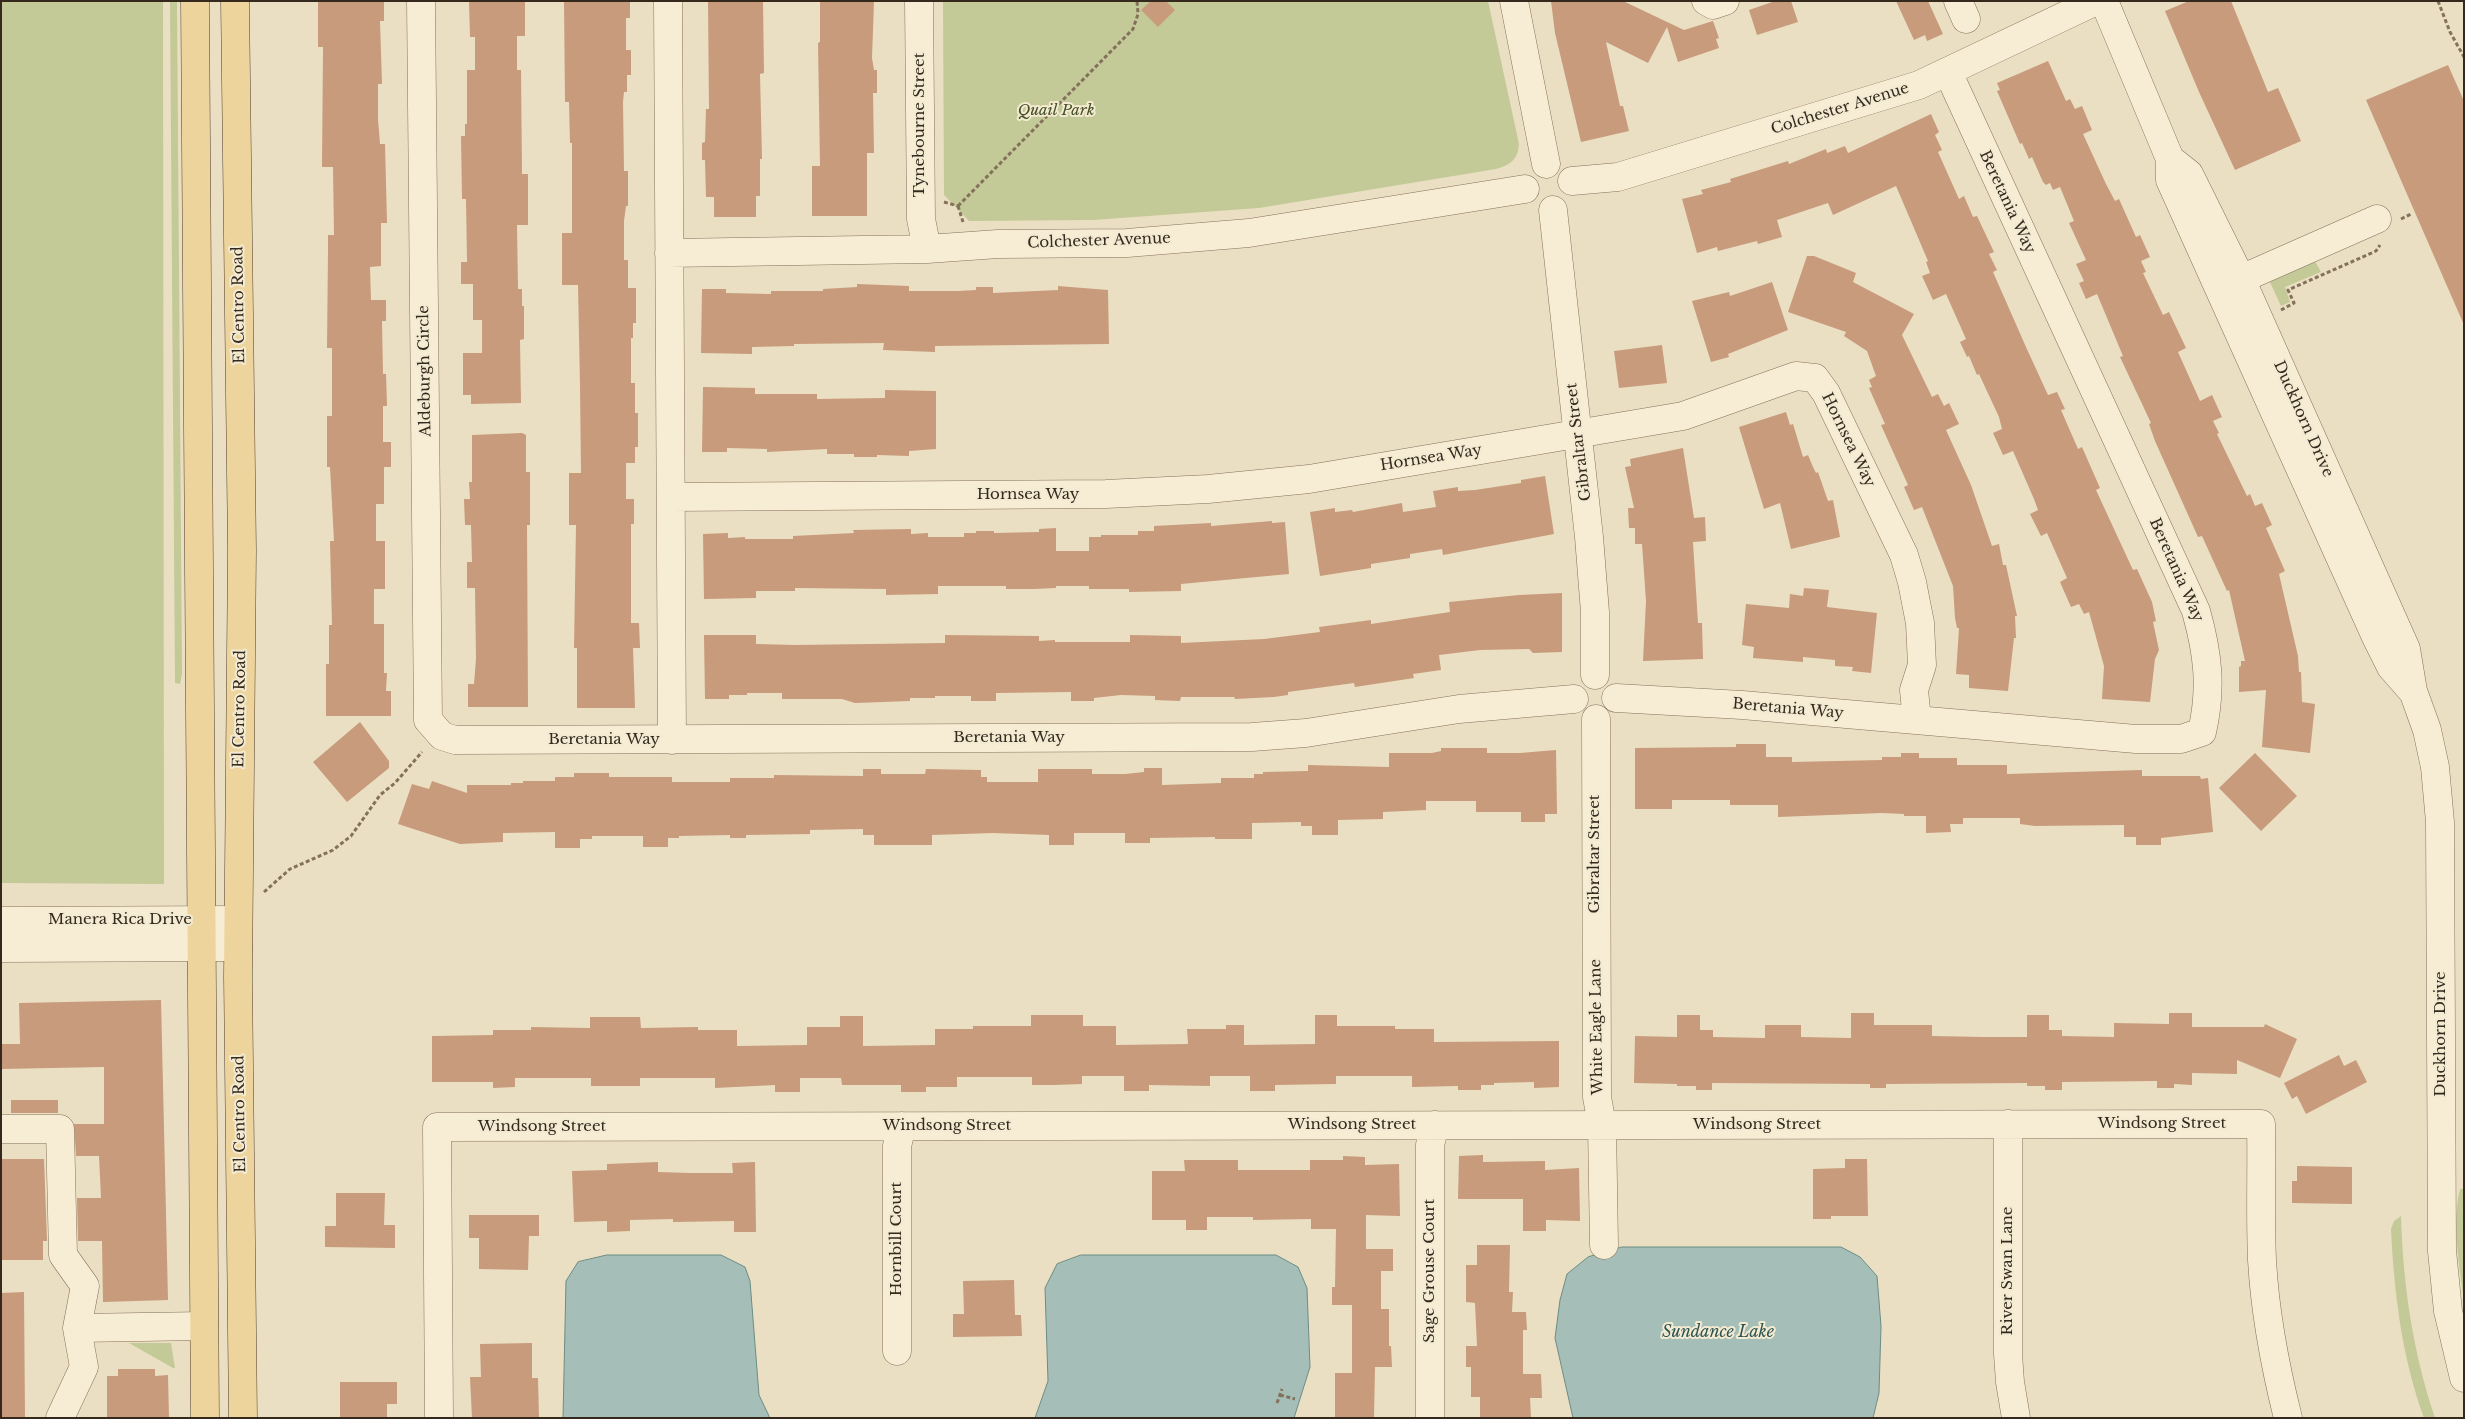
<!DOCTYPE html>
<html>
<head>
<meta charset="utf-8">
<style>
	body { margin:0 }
	#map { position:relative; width:2465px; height:1419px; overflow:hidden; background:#ebdfc3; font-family:"Libre Baskerville",serif }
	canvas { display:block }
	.frame { position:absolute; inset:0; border:2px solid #35291e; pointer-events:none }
</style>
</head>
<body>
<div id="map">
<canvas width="2465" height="1419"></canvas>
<div class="frame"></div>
</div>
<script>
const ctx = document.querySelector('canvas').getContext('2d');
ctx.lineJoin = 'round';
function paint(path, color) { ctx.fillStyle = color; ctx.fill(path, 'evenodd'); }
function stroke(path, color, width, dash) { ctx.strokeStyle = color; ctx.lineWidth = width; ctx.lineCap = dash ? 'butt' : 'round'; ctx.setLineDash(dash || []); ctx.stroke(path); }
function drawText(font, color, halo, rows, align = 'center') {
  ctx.font = font + ' "Libre Baskerville",serif'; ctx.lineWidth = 4; ctx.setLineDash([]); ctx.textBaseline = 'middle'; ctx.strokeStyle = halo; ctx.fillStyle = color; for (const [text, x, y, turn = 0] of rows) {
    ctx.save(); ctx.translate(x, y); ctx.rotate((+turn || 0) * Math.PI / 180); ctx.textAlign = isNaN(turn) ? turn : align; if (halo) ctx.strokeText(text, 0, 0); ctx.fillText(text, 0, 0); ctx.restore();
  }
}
paint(new Path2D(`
	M1,1h162l1,883 -163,-1z
	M170,1h7l5,672 -2,11 -5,-1z
	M943,1h545l31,143c-1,16 -9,21 -23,25l-237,39 -166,12 -124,1 -25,-26z
	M2312,256l9,16 -36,15 5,15 -9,4 -12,-26z
	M2460,1189h4v111c-5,-35 -12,-77 -4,-111z
	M2401,1216c2,70 12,136 34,202h-11c-22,-60 -30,-125 -33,-189l3,-8z
	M129,1343h42l4,25h-2z`), '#c3c997');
const water = new Path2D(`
	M1622,1247h219l19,10 17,19 4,50 -2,67 -6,25h-300l-18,-80 5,-38 7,-26 21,-17z
	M607,1255h114l24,12 5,14 9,114 11,23h-207l3,-137 12,-19z
	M1081,1255h195l22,12 9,21 3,79 -16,51h-259l13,-37 -3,-93 12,-24z`);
paint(water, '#a5beb7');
stroke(water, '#6c8c84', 1);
paint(new Path2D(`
	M318,1h66v20h-4l2,63h-4v35l2,25h5l2,79h-6v43l-11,1 1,33h15v21h-4l1,53h3l1,32h-4v36h8v25h-7v37h-8v37h9v48h-11v35h10v49h3l-1,18h5v25h-65v-52h3v-39h3l-2,-84h4l-4,-74h-3v-51h5v-68h-5l1,-97v-16h6l-1,-68h-11l1,-120h-5z
	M469,1h56v35h-8v34h4l1,104h6v51h-11l1,64h4v17h2v33l-4,1 1,63 -50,1v-9h-8v-42h19v-33h-9v-36h-12v-22h6l-1,-63h-4l-1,-63h4v-12h2v-54h8v-33h-5z
	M564,1h66v17h-4v32h5v25h-4v17h-3l-1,10 1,69h4v35h-2l-2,15v39h4v28h8v35h-3v15h-2v45h4v30h3v34h-3v16h-9v36h8v25h-3v99h8l1,25h-7l2,60h-58v-60h-3l2,-123h-7v-52h12l-1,-87 -2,-101h-16v-52h10v-90h-2l-1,-41h-4z
	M708,1h55l1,72 -4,1 2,85h-2v37h-4v21h-42v-20h-8l-1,-37h-3v-17l3,-1 1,-33h3z
	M820,1h54l-2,57 2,12h3v23h-4l1,60h-7v63h-55v-50h8l-2,-123 2,-1z
	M1151,1h15l9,9 -17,17 -17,-17z
	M1551,1h72l61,29 29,-9 6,17 -3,1 3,9 -41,14 -11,-35 -19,36 -42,-21 14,64h3l6,25 -48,11 -26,-109z
	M1775,1h16l7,21 -41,13 -8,-25z
	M1896,1h32l15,33 -16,7 -2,-6 -11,5z
	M2189,1h42l37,91 10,-4 23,53 -66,29 -36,-78 -34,-81z
	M2048,61l18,40 4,-2 5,10 7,-3 10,24 -9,4 23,50 9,17 4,-2 17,38 4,-2 10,22 -9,4 5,11 -3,1 20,42 6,-3 17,36 -8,4 22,49 12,-6 10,22 -9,4 6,12 -2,1 30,62 3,-2 5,12 7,-3 10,22 -6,3 19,43 -6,3 19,82 1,16h2l1,30 13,2 -5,49 -48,-6 4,-57 -27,2v-25l2,-1v-5h4l-16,-71 -2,1 -25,-55 -4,1 -43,-96 -6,-17 2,-1 -31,-66 3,-1 -26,-62 -11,5 -7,-16 5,-2 -8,-17 10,-4 -17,-37 5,-2 -14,-34 -7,3 -3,-7 -4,2 -3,-3 -11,-25 -3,2 -7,-16 -2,1 -23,-53 3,-1 -3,-7z
	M2448,65l16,36v224l-98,-225z
	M1931,114l8,18 -4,3 7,15 -4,2 21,47 5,-3 9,21 4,-1 17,36 -5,2 8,16 -4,2 33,75 22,48 9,-3 8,17 -4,1 17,39 4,-2 18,41 -4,2 37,80 4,-1 15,33 4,19 -3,1 6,28 -4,9 -5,43 -48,-3 2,-33 -15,-54 -5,2 -5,-10 -8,3 -11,-25 7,-4 -20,-45 -6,3 -11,-22 8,-4 -4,-11 -21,-48 -10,4 -10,-22 9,-4 -3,-12 -20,-43 -2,1 -8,-19 -2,1 -7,-15 6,-3 -20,-45 -13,6 -11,-24 8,-3 -4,-11 2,-1 -32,-75 -63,29 -5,-12 -51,17 5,17 -24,7 -1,-3 -39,10 -1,-4 -20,6 -15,-54 21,-5 -2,-4 30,-8 -1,-3 58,-18 1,3 37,-15 1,4 18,-7 3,7z
	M1807,256h7l42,17 -3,9 61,32 -12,21 30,62 6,-3 6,12 5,-3 10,21 -13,6 25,55 21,61 7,-2 4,21h3l11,51h-2l1,22h-2l-6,53 -39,-3v-13l-13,-1 3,-46h-2l-2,-10 -2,-32 -31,-79 -8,3 -10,-23 4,-2 -27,-60 4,-1 -16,-36 3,-1 -3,-7 7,-4 -9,-25 -23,-15 2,-4 -58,-20z
	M1772,282l16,48 -60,24 1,3 -18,5 -19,-61 37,-9 1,4z
	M857,284l52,2v5h49l18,-1v-3h17v6l65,-3v-4l50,4 1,54 -174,2v6l-52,-2 1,-7 -90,1v2l-42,1v7l-51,-1 1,-64h24v4l45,1v-3h52v-2l34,-2z
	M1662,345l5,38 -48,5 -5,-37z
	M703,387l52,1v6h62v5l68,-1v-8l51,1v58l-27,2v5l-32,-1v2h-23v-3h-27v-5l-60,3v-3l-40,-1v4h-25z
	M1786,412l4,13 3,-1 10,33 5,-2 5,12 3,6 2,-1 10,29 5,-1 7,37 -49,12 -11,-46 -16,6 -25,-82z
	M522,433l4,2v37h4v53h-3l1,182h-60v-23h6l2,-25 -1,-71h-8v-26h5l-1,-37h-6l-1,-26h6l-1,-17h3v-47z
	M1683,448l11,70 11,-1 1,24 -13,1 5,81h4l1,36 -60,2 3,-60 -4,-57h-7v-16h-6l-1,-20h6l-9,-41 6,-1 -1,-7z
	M1545,476l9,58 -111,21 -1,-6 -32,5v4l-39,6v4l-51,8 -10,-64 25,-4v4l17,-2 1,2 49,-9 1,9 33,-5 -3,-16 25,-4v4l17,-1 46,-7v-3z
	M1272,521v2l13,-1 4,52 -108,10v7l-52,1v-3h-40v-3h-33v2l-22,1h-28v-3h-68v8l-52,1v-6l-91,-1v3h-39v7l-52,1 -1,-65 25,-1v5l17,-1v2h48v-3l61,-3 -1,-3 58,-1v5l17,-1v4h36v-4h12v-2h18v2l45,-1v-3l17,-1v23h33v-14h12v-2h37v-4h16v-5l57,-3v3z
	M1804,588l25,2 -2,17 50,6 -6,60 -19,-2 1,-4 -18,-1v-6l-32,-3v5l-50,-4 1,-11 -12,-2 4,-41 43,4 1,-14 13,2z
	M1562,593v59l-29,1 -4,-4 -49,1 -41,5 2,15 -28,4 1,4 -59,9 -1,-4 -66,9v3l-14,2 -39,2 -1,-2h-53l-1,4 -25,-1v-4l-34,-1 -27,3v3h-23v-9l-75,1v8h-25v-5h-36v2h-25v3l-55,2 -13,-4h-60v-6h-35v2h-18v4h-24l-1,-64h52v9l39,1 150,-2v-8l94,1v5l16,-1v2h75v-7l51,1v7l83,-4 56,-7 -1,-5 52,-7v4l79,-12 -1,-10 70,-7z
	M360,722l29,39v7l-42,34 -34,-40z
	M1736,744h30v13h26v5l90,-2v-3h19v-4h18v5h38v7h50v9l135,-4v6h58l1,3 7,-1 5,54 -52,6v7h-25v-8h-12v-12l-89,1 -15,-2v-6h-57v6h-13l1,8 -25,1v-17h-22v-2l-22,-1 -104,4v-12h-48v-5h-58v9h-37v-61l101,-1z
	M1441,748h46v5h33l36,-3 1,64h-12v8h-24v-10h-45v-11h-50v9l-43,2v7l-45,1v15h-26v-9h-11v-4l-49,1v16h-37v-2l-65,1v5h-25v-10h-51v12h-25v-10l-56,-2 -61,2v10h-58v-10h-11v-6l-53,1v4l-64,1v3h-16v-3l-51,1v2h-11v9h-25v-11h-51v3h-12v9h-25v-16l-52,1v9l-43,2 -62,-20 14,-40 17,5 3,-8 35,12v-8h44v-2h12v-2h32v-4h19v-4h35v4h63v5h58v-4h44v-3l89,1v-7h18v5h44l1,-5 55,1v7h6v5h51v-13h54v5h33l19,-2v-4h18v17l59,-2v-5h33v-4h9v-2l45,-1v-6l81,2v-14h43l9,-2z
	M2255,753l42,43 -36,35 -42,-43z
	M161,1000l7,300 -65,2 -1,-61h-24l-1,-43h24l-2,-42h-23l-2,-32h30v-57l-103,2v-25h19l-1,-41z
	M1851,1013h23v12h58v11l52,1h43v-22h22v15h13v6l52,1v-14l55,1v-11h23v14h72l1,-3 32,15 -17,39 -43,-18v14l-45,-1v12l-18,-1v4h-17v-7l-95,1v8h-17v-4h-18v-3l-141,1v4h-16v-4l-158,-1v7h-16v-4h-19v-2l-43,-1 1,-47 42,1v-22h23v15h13v7l52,1v-13h36v12l50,1z
	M1031,1015h52v11h33v19l72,-1 -1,-15h39v-4h18v20l71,-1v-29h22v11h58v3h39v13l125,-1v46l-25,1v-6l-40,1v2h-13v5h-23v-4l-46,1v-11h-76v8l-61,1v6h-25v-15h-40v10l-61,-1v6h-25v-15h-42v8l-28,1h-22v-8h-75v10h-31v5h-25v-7h-59l-1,-7h-41v14h-25v-7l-60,3v-10h-75v8h-49v-8h-76v9l-22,1v-6h-61v-46l61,-1v-5h38v-3l59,1v-11h50l1,11 57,-1v3h39v16l70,-1v-18h33v-11h23v30l72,-1v-16h38v-3h58z
	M2339,1055l5,11 12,-6 11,22 -61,32 -9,-18 -5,3 -8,-16z
	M11,1100h47v13h-47z
	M1483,1155v7l62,-1v9l34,-2 1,53 -34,-1v11h-23v-32h-65l1,-43z
	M1343,1156l22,1v8l34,-1 1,52 -34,-1v34h27v22h-12v38h8v37h2l1,21h-17l-1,51h-39v-45h17v-68h-20v-18h3l1,-58h-25v-10l-58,1v-3h-46v13h-21v-10h-34v-49h33l-1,-11h54v10h72v-10h33z
	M1,1159h43l3,82h-4v19h-42z
	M1845,1159h22l1,57h-37v3h-18v-50l32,-1z
	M658,1162v10l32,1h43l-1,-10 23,-1 1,70h-22v-11l-61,1v-3l-43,1v11l-23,1v-11l-33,1 -2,-51 35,-1v-6z
	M2297,1166l55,1v37l-60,-1v-22h5z
	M336,1193h49l-1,32h11v23l-70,-1v-21h11z
	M469,1215h70v21h-10l-1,34 -49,-1v-31h-10z
	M1477,1245h33l-1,47h4l-1,20h14l1,18h-4v44h18l1,24h-12l1,20h-51v-21h-9v-30h-5v-21h11l-2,-43 -9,-1v-37h11z
	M1014,1280l1,35h6l1,21 -69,1v-23h11l-1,-33z
	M24,1292l1,126h-24v-125z
	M532,1343v35h6l1,40h-67l-2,-41h11l-1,-33z
	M118,1369h37v7l13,-1 1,43h-62v-42h11z
	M340,1382h57v22h-10v14h-47z`), '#c79b7b');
const minor = new Path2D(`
	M421,1l7,719 14,16 13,4 797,-3 54,-4 153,-24 115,-10
	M668,1l4,739
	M919,1l2,218 6,30
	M1514,1l32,163
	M1706,1l7,4 12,-4
	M1958,1l8,18
	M2104,1l66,158v21l206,457 15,30 21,24
	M2170,159l19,15 52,105 165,370 7,42 14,39 8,37 5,55 2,429 6,60 16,67
	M1572,181l46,-4 301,-92 177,-84
	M1553,210l36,327 6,75v63
	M669,253l258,-4 71,-5 129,-1 122,-10 276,-44
	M2241,279l136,-60
	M671,497l435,-3 102,-5 101,-10 374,-63 113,-40 19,2 11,15 78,162 8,27 8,41 2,42 -8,25 3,30
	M1616,698l126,7 394,34h45l21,-7c10,-44 6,-78 -6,-121l-248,-539
	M1596,719l1,378 5,28 2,120
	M1,921l237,-1
	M1,948l237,-1
	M2008,1124v230l2,28 6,36
	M1,1129h59l3,126 22,31 -8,42 7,39 -24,51
	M77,1328l127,-2
	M897,1351v-205l5,-20
	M439,1418l-2,-291 1824,-3c1,45 -1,91 1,136 3,54 13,106 26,158
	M1430,1418v-273l5,-20`);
const major = new Path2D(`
	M195,1l10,1417
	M235,1l7,549 -4,427 5,441`);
stroke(minor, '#84715b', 29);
stroke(major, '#523f2f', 29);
stroke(new Path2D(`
	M2438,1l12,31 14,25
	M944,202l14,4
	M958,206l175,-177 5,-15 -1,-13
	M958,206l5,16
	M2401,219l10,-5
	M2281,310l13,-7 -6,-13 88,-39 4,-6
	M264,892l26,-23 43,-19 18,-14 29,-41 15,-12 27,-31
	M1280,1395l15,4
	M1277,1403l5,-14`), '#84715b', 3, [4, 2.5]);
stroke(minor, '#f7edd5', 28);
stroke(major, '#edd49c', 28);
drawText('15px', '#35291e', '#f3ead2', [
	["Colchester Avenue",1840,109,-17],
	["Tynebourne Street",920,125,-90],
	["Beretania Way",2007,202,65],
	["Colchester Avenue",1099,241,-2],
	["El Centro Road",239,305,-91],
	["Aldeburgh Circle",425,371,-91],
	["Duckhorn Drive",2303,419,66],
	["Hornsea Way",1848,440,64],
	["Gibraltar Street",1579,442,-97],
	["Hornsea Way",1431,458,-9],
	["Hornsea Way",1028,495],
	["Beretania Way",2176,570,66],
	["El Centro Road",240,709,-89],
	["Beretania Way",1788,709,5],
	["Beretania Way",1009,738],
	["Beretania Way",604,740],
	["Gibraltar Street",1595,854,-90],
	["Manera Rica Drive",120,920],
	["White Eagle Lane",1597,1027,-91],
	["Duckhorn Drive",2441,1034,-90],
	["El Centro Road",240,1114,-91],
	["Windsong Street",2162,1124],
	["Windsong Street",1352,1125],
	["Windsong Street",1757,1125],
	["Windsong Street",947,1126],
	["Windsong Street",542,1127],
	["Hornbill Court",897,1239,-90],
	["Sage Grouse Court",1430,1271,-90],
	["River Swan Lane",2008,1271,-90]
]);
drawText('italic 15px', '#455026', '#f3ead2', [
	["Quail Park",1056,111]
]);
drawText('italic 16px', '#2e5452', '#f3ead2', [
	["Sundance Lake",1718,1332]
]);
</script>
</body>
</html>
